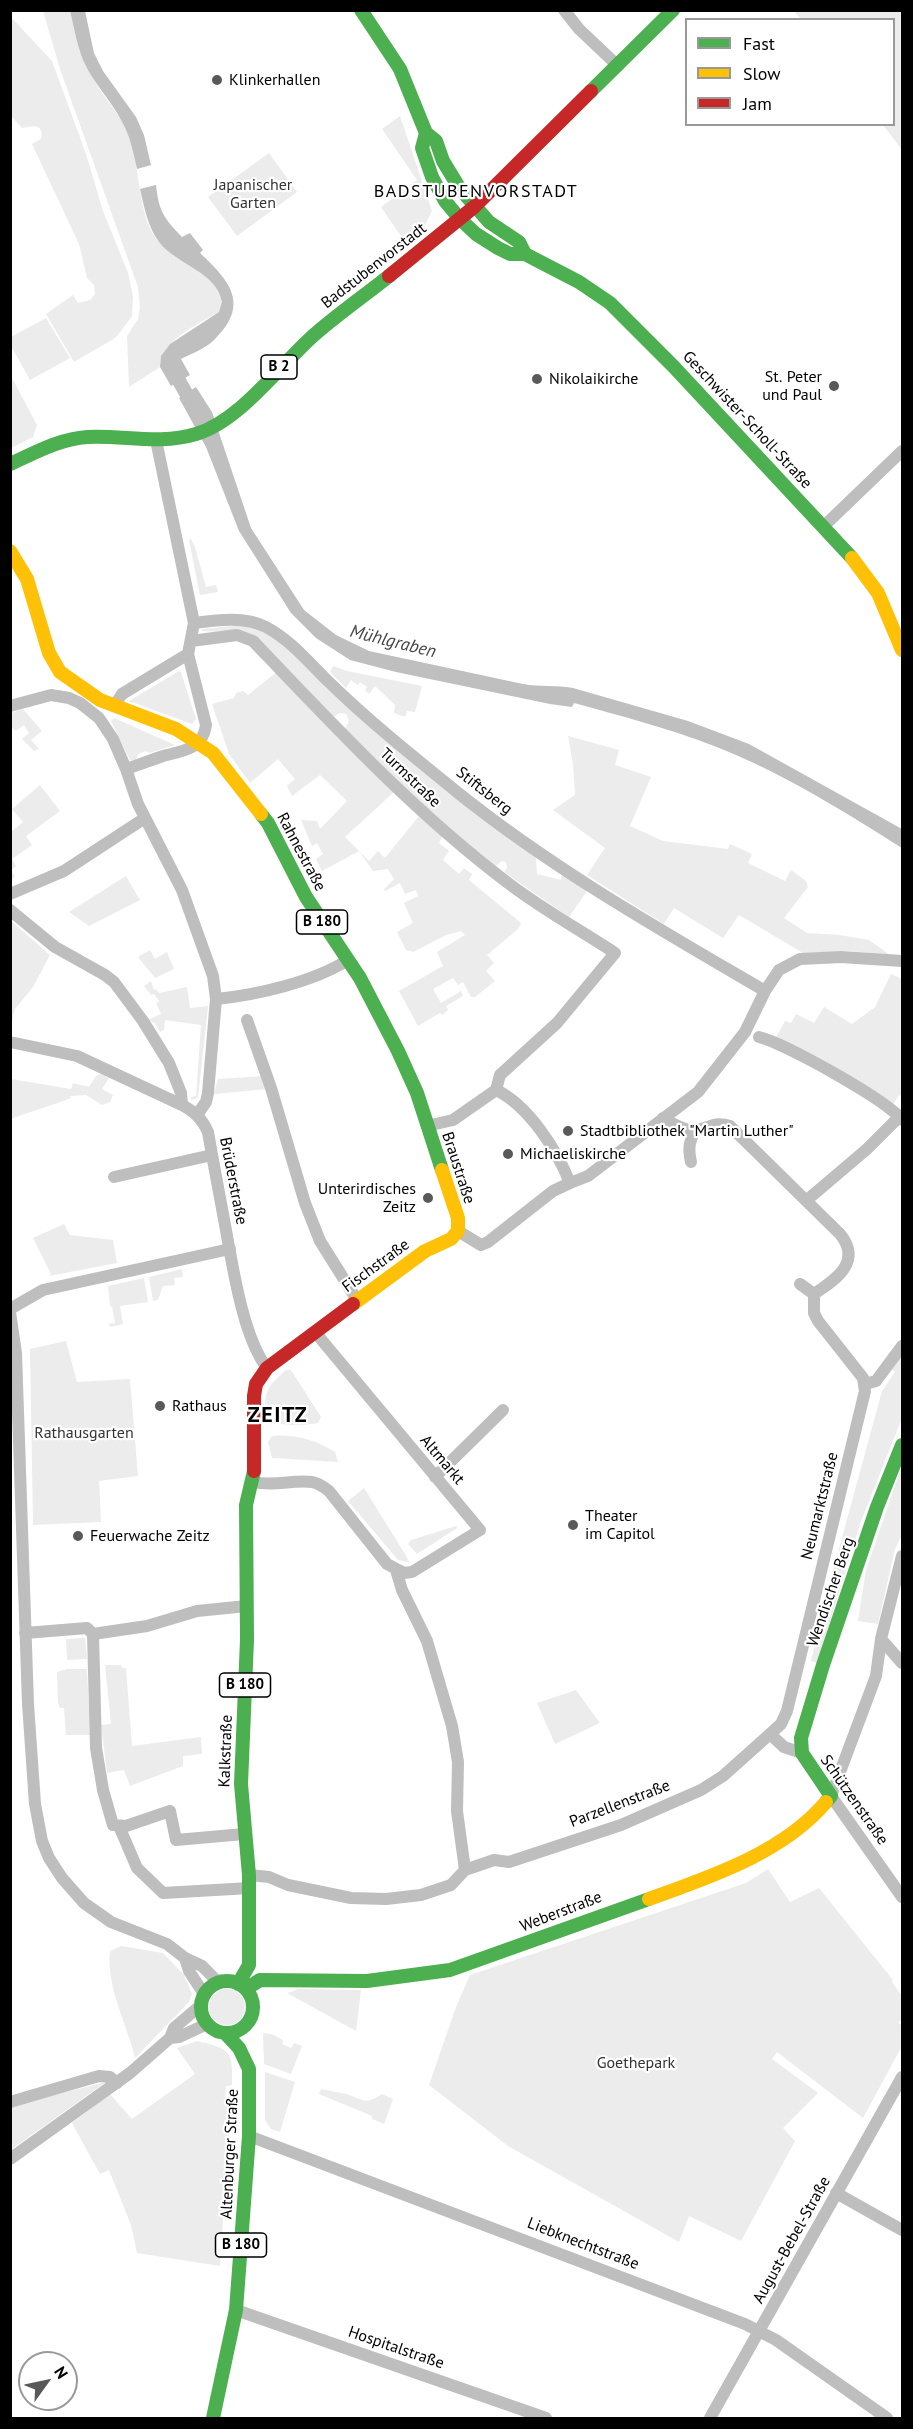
<!DOCTYPE html>
<html>
<head>
<meta charset="utf-8">
<style>
	body { margin:0 }
	#map { position:relative; width:913px; height:2429px; overflow:hidden; background:#fff; font-family:"PT Sans",sans-serif }
	canvas { display:block }
	.frame { position:absolute; inset:0; border:12px solid #000; pointer-events:none }
	.legend { position:absolute; left:685px; top:18px; width:210px; height:108px; box-sizing:border-box; background:#fff; border:2px solid #999; margin:0; padding:8px 10px; list-style:none; font-size:18px; color:#000 }
	.legend li { display:flex; align-items:center; gap:12px; height:30px }
	.legend b { width:30px; border:2px solid #999 }
	.north { position:absolute; left:18px; top:2351px; width:60px; height:60px; box-sizing:border-box; background:#fff; border:2px solid #999; border-radius:50%; rotate:57deg; font-size:16px; font-weight:700; line-height:24px; text-align:center; color:#000 }
	.north::after { content:''; display:block; margin:auto; width:21px; height:27px; background:#595959; clip-path:polygon(50% 0,100% 100%,50% 72%,0 100%) }
</style>
</head>
<body>
<div id="map">
<canvas width="913" height="2429"></canvas>
<div class="frame"></div>
<ul class="legend">
<li><b style="height:8px;background:#4caf50"></b>Fast</li>
<li><b style="height:8px;background:#ffc107"></b>Slow</li>
<li><b style="height:8px;background:#c62828"></b>Jam</li>
</ul>
<div class="north">N</div>
</div>
<script>
const ctx = document.querySelector('canvas').getContext('2d');
ctx.lineJoin = 'round';
function paint(path, color) { ctx.fillStyle = color; ctx.fill(path, 'evenodd'); }
function stroke(path, color, width, dash) { ctx.strokeStyle = color; ctx.lineWidth = width; ctx.lineCap = dash ? 'butt' : 'round'; ctx.setLineDash(dash || []); ctx.stroke(path); }
function drawText(font, color, halo, rows, align = 'center') {
  ctx.font = font + ' "PT Sans",sans-serif'; ctx.lineWidth = 4.5; ctx.setLineDash([]); ctx.textBaseline = 'middle'; ctx.strokeStyle = halo; ctx.fillStyle = color; for (const [text, x, y, turn = 0] of rows) {
    ctx.save(); ctx.translate(x, y); ctx.rotate((+turn || 0) * Math.PI / 180); ctx.textAlign = isNaN(turn) ? turn : align; if (halo) ctx.strokeText(text, 0, 0); ctx.fillText(text, 0, 0); ctx.restore();
  }
}
paint(new Path2D(`
	M43,11h27c6,27 13,52 28,76 12,18 26,33 33,54 9,29 7,78 28,101 14,16 78,43 60,70 -20,12 -59,28 -59,55l-31,20 -2,-51 11,-17 2,-12 -2,-20 -78,-218z
	M794,11h108v139l-19,-25 11,-1v-104l-93,-1z
	M10,16l42,45 34,93 17,57 25,62 5,23 -1,20 -11,15 -6,7 -41,24 -28,-48 27,-19 5,8 12,-3 5,-6 -1,-9 -7,-7 -8,-34 -47,-100 9,-5 1,-5 -2,-6 -6,-2 -12,2 -11,-12z
	M400,116l32,95 -7,14 -20,17 -24,-35 36,-27 -35,-51z
	M269,153l28,39 -60,44 -29,-39z
	M46,318l24,40 -40,22 -19,-34v-9z
	M11,376l26,49 -4,12 -22,11z
	M191,539l4,8 11,40 10,-2 2,7 -18,3 -11,-55z
	M243,625l20,5 24,13 249,215 1,16 24,6 1,-6 25,17 -18,26 -65,-45 3,-4 -1,-6 -4,-1 -6,5 -69,-55 -82,-82 4,-8 -3,-7 -6,-1 -6,4 -73,-74 -17,-10 -42,-2v-2z
	M333,666l14,5 75,15 -7,26 -8,-1 -2,6 -11,-4 1,-8 -20,-19 -6,8 -4,-4 2,-3 -7,-5 -2,3 -7,-5 -5,8 -16,-16z
	M179,671l2,1 15,47 -4,5 -63,-23z
	M278,671l116,121 -49,45 24,24 9,-10 7,7 34,-42 24,19 -4,8 10,8 -6,9 16,14 5,-6 8,6 -3,6 52,43 -3,6 -31,26 7,8 -8,8 9,10 -20,16h-4l-8,-15 -5,3 -5,-7 -20,11 8,14 20,-12 2,5 -17,10 2,4 -6,5 -2,-2 -22,13 -19,-35 44,-25 -6,-14 28,-17 -4,-4 -15,4 -33,17 -7,-2 -9,-18 16,-9 -9,-20 14,-7 -2,-6 -11,4 -5,-11 -15,8 -1,-2 10,-10 -6,-10 -15,2 -14,-20 -37,20 -6,-12 7,-5 -6,-11 -5,3 -11,-26 16,1 3,8 27,-28 -27,-26 -28,21 -5,-10 8,-7 -17,-20 -28,24 -21,-29 -17,-50 22,-6 2,-5 7,-2 5,4z
	M23,709l19,22 -11,9 8,9 -5,2 -12,-12 7,-6 -5,-8 -8,6 -5,-4v-14z
	M114,718l61,27 -26,8 -3,-2 -8,3 -2,6h-6l-19,-39z
	M568,736l51,14 -4,15 36,12 -21,49 33,15 65,8 2,-5 22,10 -4,9 37,18 6,-11 15,11 2,6 -24,31 23,15 33,2 29,5 21,15 -40,-4 -47,2 -64,-38 -16,23 -49,-30 -10,16 -77,-49 18,-27 -52,-38 22,-15 -2,-30z
	M40,785l20,26 -34,25 6,9 -20,14 4,7 -5,5 4,5 -4,5v-49l12,-10 -11,-13z
	M126,876l14,24 -51,26 -20,-14z
	M11,921l39,34 -17,32 -18,22 -4,16z
	M150,950l5,9 12,-7 7,17 -19,9 -17,-21z
	M891,974l11,5v118l-3,-2 -7,11 -117,-67 10,-18 6,2 5,-9 18,9 10,-16 28,17 23,-17z
	M151,981l3,9 2,-1 3,4 28,-6 3,21 18,-2 -10,92 -7,2v-3l5,-1 5,-71 -36,-5 -1,10 -4,2 -5,-9 -7,-3 13,-6 -5,-11 3,-2 -5,-7 -3,1 -7,-9z
	M101,1074l8,4 -7,11 11,6 -3,7 -8,3 -16,-10 -16,1 1,2c-20,8 -40,13 -60,21v-40l60,10 2,-6 16,4 7,-11z
	M263,1076l4,13 -53,5 4,-15z
	M64,1224l6,11 43,5 4,23 -68,13 2,-2 -18,-36z
	M182,1269l1,8 -9,1 1,7 -12,1 -5,14 -5,1 -4,-24z
	M144,1278l4,24 -28,4 3,18 -12,3 -3,-3 7,-1 -3,-17 -2,1 -2,-21z
	M66,1341l11,41 53,-3 8,97 -39,5 2,41 -68,3 -3,-176z
	M902,1353v65l-42,106 -43,139 -6,-2 29,-116 42,-154 13,-19 -4,-3z
	M286,1370h5l30,47 -3,6c-15,3 -39,4 -51,-5 -5,-26 1,-32 19,-48z
	M272,1436c22,-2 44,4 63,16l3,10 -66,-4 -4,-16z
	M902,1465v70l-7,14 -17,75 -20,-3 8,-51z
	M364,1488l41,66 4,8 -11,-2 -50,-59z
	M456,1526l1,2 -40,26 -9,-10 3,-4z
	M85,1638l2,21 -20,1 -1,-21z
	M105,1665h16l1,3h4l6,78 69,-9 1,17 -19,2v10l-53,20 -6,-16 -17,3 -6,-48 10,-1z
	M67,1669h20l3,66h-24l-2,-27h-4l-2,-5 -1,-31z
	M576,1690l24,33 -45,21 -18,-41z
	M768,1869l22,33 29,-14 74,92 -1,2 10,14v23l-4,4 4,2v21l-39,72 -86,-66 -5,7 46,34 -35,35 12,13 -54,100 -52,-25 -10,26 -171,-96 -79,-61 27,-78 14,-32 276,-92z
	M121,1946l42,7 21,22 8,19 -3,8 -54,56c-8,-34 -29,-71 -25,-107z
	M299,1989l62,1 -5,41 -69,-38z
	M209 2007a18 18 0 1 1 36 0a18 18 0 1 1-36 0Z
	M263,2033l9,1 11,6 -1,4 9,4 3,-5 8,3 -11,28 -27,-10z
	M197,2041c34,8 36,10 35,44l-6,1 -1,14 6,1 -11,165 -83,-13 -6,-28 -22,-55 -9,4 -28,-51 38,-29 22,25 63,-45 -18,-26z
	M265,2072l30,10 -15,50 -9,-3 -6,-9z
	M106,2082l-94,67 -1,-4v-39z
	M321,2089c9,2 16,3 25,5 17,5 18,12 36,0l11,5 -9,25 -12,-5v-3l-53,-22z`), '#ececec');
paint(new Path2D(`
	M70,11h15l9,42 9,18 33,46 8,18 7,30 -14,4c-4,-18 -7,-34 -16,-49 -11,-21 -28,-37 -38,-60 -6,-16 -9,-32 -13,-49z
	M156,185c3,27 8,33 26,52l8,-4 13,17 -3,3c31,29 50,52 14,87 -8,8 -23,14 -33,19l9,16 -19,11 -11,-19 1,-11 9,-12 49,-32 3,-10c-5,-30 -45,-37 -63,-60 -11,-15 -15,-35 -19,-53z
	M196,387l16,25 39,116 53,82 32,25 33,16 154,33c17,3 33,1 50,4l115,33 61,23 153,85v19c-60,-38 -121,-76 -188,-102 -46,-18 -93,-30 -140,-43l-2,4 -22,-3 -154,-32 -46,-12 -34,-22 -25,-25 -52,-82 -33,-84 -27,-49z`), '#bfbfbf');
stroke(new Path2D(`
	M170,365l25,44`), '#bfbfbf', 14);
stroke(new Path2D(`
	M564,10l15,19 39,37
	M824,526l78,-75
	M194,623c23,-3 51,-7 72,4 26,14 43,36 64,56 40,39 84,74 127,109 96,77 202,137 308,199
	M191,641l46,-6 16,6c81,85 161,171 255,242 34,26 72,47 107,70l-58,70 -57,52 -4,15
	M10,706l41,-11 18,3 11,5 19,15 14,21 13,30 12,35 44,86 31,86 3,23 -8,94 -2,9 -9,13
	M114,706l8,-12 66,-40
	M126,769c13,-4 25,-9 37,-13 20,-5 40,-7 43,-31l-18,-71 6,-31 -38,-183
	M10,894l54,-23 81,-53
	M10,910l45,37 50,28 9,7 29,39 26,42 12,30 1,12
	M216,999c41,-4 97,-17 132,-39
	M247,1020l24,68 34,115 15,38 37,59
	M759,1037c25,6 128,63 143,83
	M10,1042l67,14 105,49c13,7 20,14 26,27 6,35 13,70 19,104 7,38 17,102 40,132
	M663,1118c9,5 22,14 33,12 15,-2 18,-9 34,-4l110,108c23,28 -5,46 -26,60
	M427,1126l26,-6 43,-30c32,15 61,60 74,93l-17,8 -65,51 -7,3 -23,-14
	M691,1162c-3,-13 -2,-20 4,-31
	M114,1177l98,-22
	M570,1183l18,-7 110,-84 47,-60 20,-41 14,-21 21,-11 41,-2 61,4
	M807,1200l60,-51 33,-33
	M800,1284l14,10
	M10,1309l33,-19 187,-41
	M10,1312l6,41 12,351 7,100 7,37 7,17 13,20 22,25 27,19 56,22 18,14 17,8 16,16
	M865,1384l11,-3 26,-35
	M435,1477l68,-67
	M253,1482c23,5 40,-3 59,0 6,1 12,5 17,9l58,73 17,9 8,-1 68,-42 -165,-198
	M902,1556l-21,83 -5,37 -45,120 71,101
	M396,1570l6,20 25,51 25,85 6,36 -1,49 8,59
	M25,1633l62,-5 6,6 54,-8 50,-15 50,-5
	M93,1634l3,114 7,42 10,35 13,1 44,-15 6,29 68,-6
	M881,1639l21,24
	M770,1734l14,13 18,6
	M119,1826l18,42 26,25 87,-5
	M249,1875l20,2 19,8 63,13 35,1 35,-4 30,-10 14,-15 29,-10 15,2 112,-37 80,-35 22,-14 47,-42 11,-10 6,-13 78,-320 -2,-13 -45,-57 -4,-8v-19
	M185,1958l4,13 15,23
	M170,2038l9,-1 28,-13
	M10,2102l89,-26 11,1 7,6
	M249,2136l496,188 31,16 111,78
	M10,2159l120,-86 40,-35 4,-10 27,-23
	M836,2193l66,37
	M236,2310l310,108
	M710,2418l192,-341`), '#bebebe', 12);
stroke(new Path2D(`
	M361,10l39,59 26,64 10,8 7,20 17,28 29,33 30,20 6,12
	M591,91l82,-81
	M426,133l-4,15 10,29 13,24 15,18 16,15 22,14 12,6h15l54,28 31,21 64,64 178,191
	M10,464c25,-11 49,-25 77,-27 37,-2 72,8 109,-3 44,-13 83,-68 118,-99 24,-21 50,-39 75,-59
	M261,814l7,9 38,74 54,81 38,73 19,42 25,77
	M826,1802l5,-6 -29,-43 -1,-15 22,-73 54,-158 25,-62
	M201 2007a26 26 0 1 1 52 0a26 26 0 1 1-52 0Z
	M238,1984l11,-19v-90l-8,-91 6,-144 -1,-135 8,-34
	M246,1989l14,-9 107,1 83,-11 199,-71
	M213,2418l23,-108 13,-174v-67l-10,-21 -14,-15`), '#4caf50', 14);
stroke(new Path2D(`
	M10,551l17,28 22,74 11,19 40,28 76,29 37,24 48,61
	M852,558l26,35 24,57
	M353,1304l72,-53 26,-12 7,-8v-13l-16,-48
	M649,1899c61,-22 134,-46 177,-97`), '#ffc107', 14);
stroke(new Path2D(`
	M389,276l85,-69 117,-116
	M254,1471v-75l2,-12 11,-16 86,-64`), '#c62828', 14);
for (const [x, y, r, color] of [
	[217,80,6,"#595959"],
	[537,379,6,"#595959"],
	[834,386,6,"#595959"],
	[568,1131,6,"#595959"],
	[508,1154,6,"#595959"],
	[428,1198,6,"#595959"],
	[160,1406,6,"#595959"],
	[573,1525,6,"#595959"],
	[78,1536,6,"#595959"]
]) { const dot = new Path2D(); dot.arc(x, y, r, 0, 2 * Math.PI); ctx.fillStyle = color; ctx.fill(dot); stroke(dot, '#fff', 2); }
for (const [x, y, w] of [
	[279,367,36],
	[322,922,51],
	[245,1685,51],
	[241,2245,51]
]) { const box = new Path2D(); box.roundRect(x - w / 2, y - 12, w, 24, 4.5); ctx.fillStyle = '#fff'; ctx.fill(box); stroke(box, '#000', 1.5); }
drawText('bold 15px', '#000', null, [
	["B 2",279,367],
	["B 180",322,922],
	["B 180",245,1685],
	["B 180",241,2245]
]);
drawText('16px', '#000', '#fff', [
	["Klinkerhallen",229,80],
	["St. Peter",822,377,"right"],
	["und Paul",822,395,"right"],
	["Nikolaikirche",549,379],
	["Stadtbibliothek \"Martin Luther\"",580,1131],
	["Michaeliskirche",520,1154],
	["Unterirdisches",416,1189,"right"],
	["Zeitz",416,1207,"right"],
	["Rathaus",172,1406],
	["Theater",585,1516],
	["im Capitol",585,1534],
	["Feuerwache Zeitz",90,1536]
], 'left');
drawText('16px', '#333', '#fff', [
	["Japanischer",253,185],
	["Garten",253,203],
	["Rathausgarten",84,1433],
	["Goethepark",636,2063]
]);
drawText('16px', '#000', '#fff', [
	["Badstubenvorstadt",374,266,-38],
	["Geschwister-Scholl-Straße",747,420,47],
	["Turmstraße",410,778,44],
	["Stiftsberg",484,791,38],
	["Rahnestraße",301,852,62],
	["Braustraße",458,1168,72],
	["Brüderstraße",233,1181,79],
	["Fischstraße",376,1266,-36],
	["Altmarkt",442,1460,50],
	["Neumarktstraße",820,1506,-76],
	["Wendischer Berg",831,1592,-71],
	["Kalkstraße",226,1751,-88],
	["Schützenstraße",854,1800,55],
	["Parzellenstraße",620,1804,-21],
	["Weberstraße",561,1912,-21],
	["Altenburger Straße",230,2154,-87],
	["August-Bebel-Straße",792,2240,-61],
	["Liebknechtstraße",583,2244,21],
	["Hospitalstraße",396,2348,19]
]);
ctx.letterSpacing = '1.5px';
drawText('18px', '#000', '#fff', [
	["BADSTUBENVORSTADT",476,192]
]);
ctx.letterSpacing = '0px';
drawText('italic 18px', '#444', '#fff', [
	["Mühlgraben",393,642,14]
]);
ctx.letterSpacing = '1.5px';
drawText('bold 22px', '#000', '#fff', [
	["ZEITZ",278,1416]
]);
ctx.letterSpacing = '0px';
</script>
</body>
</html>
